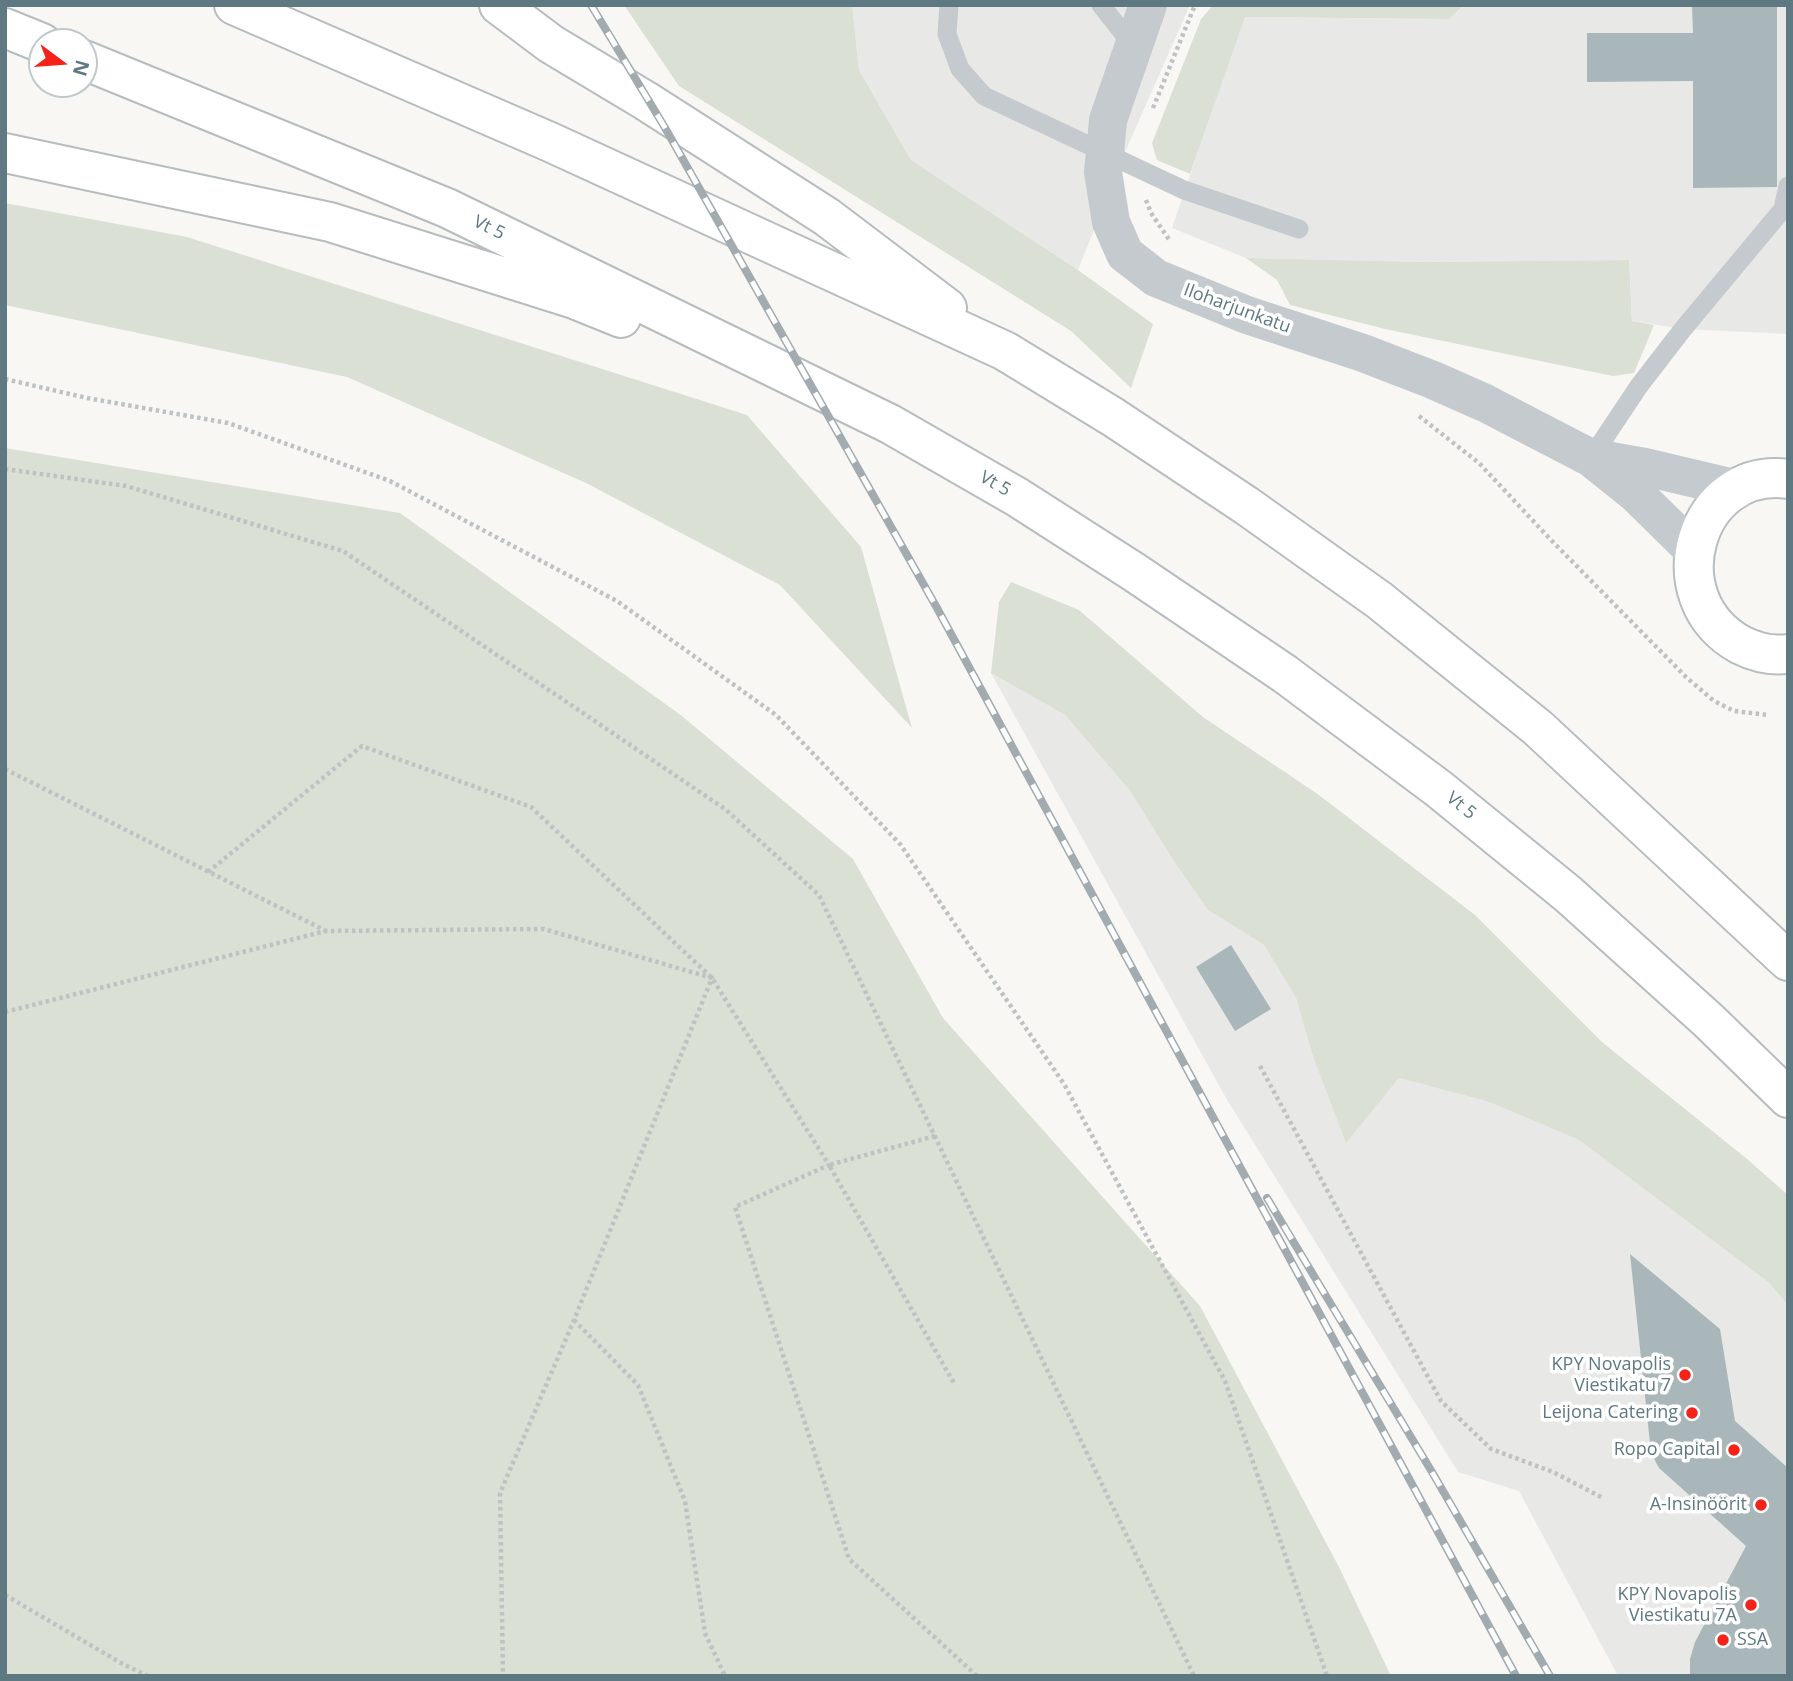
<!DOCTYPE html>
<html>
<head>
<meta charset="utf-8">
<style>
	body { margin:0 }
	#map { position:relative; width:1793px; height:1681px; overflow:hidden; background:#f8f7f4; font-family:"Open Sans",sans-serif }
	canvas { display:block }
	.frame { position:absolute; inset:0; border:7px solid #5f7982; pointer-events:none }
	.north { position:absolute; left:28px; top:28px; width:70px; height:70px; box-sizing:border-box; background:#fff; border:2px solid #bfc9cd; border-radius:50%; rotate:106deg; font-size:19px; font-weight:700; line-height:28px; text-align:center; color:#5f7982 }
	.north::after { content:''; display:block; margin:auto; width:24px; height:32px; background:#f52217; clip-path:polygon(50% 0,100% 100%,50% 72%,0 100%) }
</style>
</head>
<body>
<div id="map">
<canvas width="1793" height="1681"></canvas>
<div class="frame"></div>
<div class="north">N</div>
</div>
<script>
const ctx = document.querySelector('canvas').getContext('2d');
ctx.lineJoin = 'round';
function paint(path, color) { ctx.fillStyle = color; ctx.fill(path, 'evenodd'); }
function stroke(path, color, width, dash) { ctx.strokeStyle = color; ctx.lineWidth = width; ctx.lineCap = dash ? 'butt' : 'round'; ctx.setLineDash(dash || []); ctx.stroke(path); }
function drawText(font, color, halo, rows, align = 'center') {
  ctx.font = font + ' "Open Sans",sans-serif'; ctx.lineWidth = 7; ctx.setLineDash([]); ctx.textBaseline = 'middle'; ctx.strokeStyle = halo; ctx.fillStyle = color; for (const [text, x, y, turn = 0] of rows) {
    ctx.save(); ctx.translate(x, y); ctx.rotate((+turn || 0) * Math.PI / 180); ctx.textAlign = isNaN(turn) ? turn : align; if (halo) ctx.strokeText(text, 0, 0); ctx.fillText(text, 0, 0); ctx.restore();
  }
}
paint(new Path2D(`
	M852,5h338l-61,138 -51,127 -167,-110 -52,-90z
	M1464,5h324v329l-105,-5 -51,-8 -3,-61 -205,2 -178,-4 -74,-30 72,-211 205,2z
	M991,673l74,42 65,76 43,69 35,50 56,35 32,53 17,59 33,85 53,-64 90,24 90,38 189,142 20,23v371h-170l-99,-185 -61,-19 -232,-374z`), '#e8e9e7');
paint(new Path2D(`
	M624,5h228l7,65 52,90 167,110 75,54 -22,64 -60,-57 -392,-245z
	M1213,5h251l-15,14 -204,-2 -55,157 -33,-14 -5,-17 49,-124z
	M5,203l182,34 560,178 114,132 51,181 -132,-143 -194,-102 -239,-106 -342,-72z
	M1246,258l178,4 205,-2 3,61 22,4 -20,48 -21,3 -228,-47 -95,-24 -13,-25z
	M5,448l395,65 282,203 171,143 90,159 257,288 139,261 52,109h-1386z
	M1011,582l68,28 124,107 116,78 156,120 127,127 145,117 41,36v110l-20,-23 -189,-142 -90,-38 -90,-24 -53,65 -33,-86 -17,-59 -32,-53 -56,-35 -35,-50 -43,-69 -65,-76 -74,-42 8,-71z`), '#dae0d4');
paint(new Path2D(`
	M1692,5h85v182l-84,1v-107l-106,1v-49h106z
	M1231,945l40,64 -36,22 -39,-64z
	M1630,1254l90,75 15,92 53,47v208h-98v-17l5,-17 51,-96 -87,-78 -8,-15z`), '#aab7ba');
const primary = new Path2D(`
	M1788,479c-92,-13 -133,119 -47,166 14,7 31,11 47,9`);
const highway = new Path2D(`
	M234,5l316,137 455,209 108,66 134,89 132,94 159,128 250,233
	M499,5l52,39 95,57 181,116 120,91
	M5,28l37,15
	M84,60l363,148 443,216 127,73 117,75 151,102 154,115 129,105 141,127 79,77
	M5,153l325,69 244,77 47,19`);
stroke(primary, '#b7bec0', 42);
stroke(highway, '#b7bcbe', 42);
stroke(new Path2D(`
	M1153,108l42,-103
	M1146,200l5,13 19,28
	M5,379l82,19 141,25 162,58 227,120 159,114 124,129 164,240 161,297 102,295
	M1419,416l60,47 72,77 135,137 28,24 20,10 34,4
	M5,469l121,17 217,65 382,258 94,86 375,781
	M5,769l321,162
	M208,872l154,-126 169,61 181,171 117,187 -94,42 114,352 128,117
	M5,1012l321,-81 218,-2 168,49 -138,342 -74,173 3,183
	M1260,1066l181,335 50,48 62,23 50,26
	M935,1136l-106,29 126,220
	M574,1320l64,65 47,116 20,132 20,43
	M5,1595l116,68 27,13`), '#bec2c3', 4.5, [3.5, 3.5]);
stroke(new Path2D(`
	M949,5l-2,29 13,35 24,27 200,94 115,39
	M1101,5l33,42
	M1591,458l48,-72 44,-57 100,-120 5,-23`), '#c4cacd', 19);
stroke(new Path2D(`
	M1148,5l-40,115 -3,33 -2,19 8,50 14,32 31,24 91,37 116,38 70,27 52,23 106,55 45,36 59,58
	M1594,458l51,9 93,22`), '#c4cacd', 38);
stroke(primary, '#fff', 38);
stroke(highway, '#fff', 38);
const rail = new Path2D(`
	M591,5l73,121 273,482 579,1068
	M1267,1198l165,274 118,204`);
stroke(rail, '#a2acb0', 8);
stroke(rail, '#fff', 5, [16]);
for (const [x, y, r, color] of [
	[1685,1375,7,"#f52217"],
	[1692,1413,7,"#f52217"],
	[1734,1450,7,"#f52217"],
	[1761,1505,7,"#f52217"],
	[1751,1605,7,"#f52217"],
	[1723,1640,7,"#f52217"]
]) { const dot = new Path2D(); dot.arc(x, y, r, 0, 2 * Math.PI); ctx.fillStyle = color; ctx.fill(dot); stroke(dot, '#fff', 2.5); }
drawText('18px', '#5f7982', '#fff', [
	["Vt 5",489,228,26],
	["Iloharjunkatu",1237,309,20],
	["Vt 5",995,484,30],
	["Vt 5",1461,806,39]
]);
drawText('18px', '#5f7982', '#fff', [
	["KPY Novapolis",1671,1365],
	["Viestikatu 7",1671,1386],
	["Leijona Catering",1678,1413],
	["Ropo Capital",1720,1450],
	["A-Insinöörit",1747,1505],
	["KPY Novapolis",1737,1595],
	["Viestikatu 7A",1737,1616],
	["SSA",1737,1640,"left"]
], 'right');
</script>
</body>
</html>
